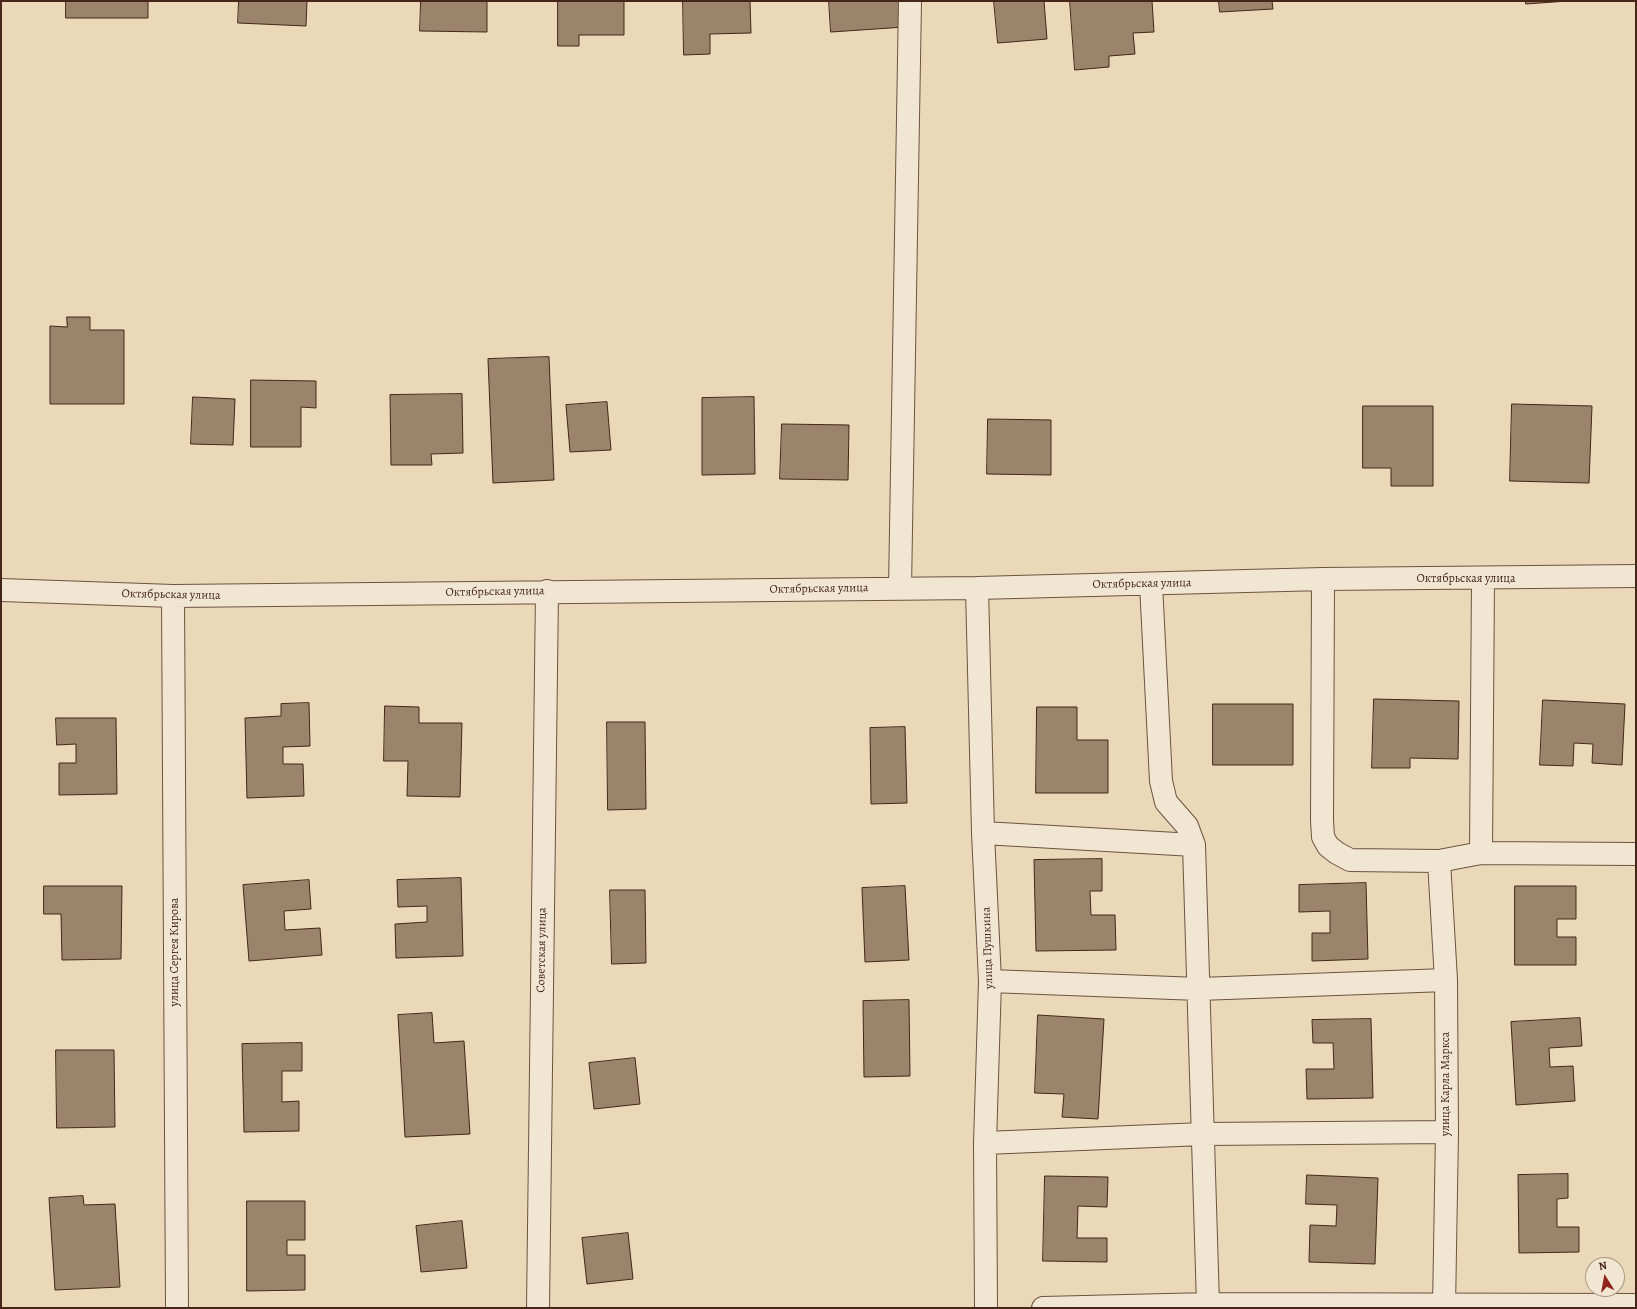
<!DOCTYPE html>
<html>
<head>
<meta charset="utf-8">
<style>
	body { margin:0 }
	#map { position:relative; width:1637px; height:1309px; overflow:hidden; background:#ead8b9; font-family:Alegreya,serif }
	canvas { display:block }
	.frame { position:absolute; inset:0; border:2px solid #452618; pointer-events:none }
	.north { position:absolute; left:1585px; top:1257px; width:40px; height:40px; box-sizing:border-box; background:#f1e6d2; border:1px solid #ac9988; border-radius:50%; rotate:349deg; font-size:11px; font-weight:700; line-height:16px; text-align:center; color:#452618 }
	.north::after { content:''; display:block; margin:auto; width:14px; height:18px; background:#8f2418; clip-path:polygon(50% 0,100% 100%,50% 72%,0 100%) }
</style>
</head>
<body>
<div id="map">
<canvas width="1637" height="1309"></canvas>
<div class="frame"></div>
<div class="north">N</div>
</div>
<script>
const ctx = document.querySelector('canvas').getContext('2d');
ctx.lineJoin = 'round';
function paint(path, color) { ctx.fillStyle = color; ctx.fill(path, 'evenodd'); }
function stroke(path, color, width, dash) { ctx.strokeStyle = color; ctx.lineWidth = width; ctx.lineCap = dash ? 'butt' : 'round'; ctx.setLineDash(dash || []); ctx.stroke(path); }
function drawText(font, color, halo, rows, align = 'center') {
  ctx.font = font + ' Alegreya,serif'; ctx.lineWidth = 3; ctx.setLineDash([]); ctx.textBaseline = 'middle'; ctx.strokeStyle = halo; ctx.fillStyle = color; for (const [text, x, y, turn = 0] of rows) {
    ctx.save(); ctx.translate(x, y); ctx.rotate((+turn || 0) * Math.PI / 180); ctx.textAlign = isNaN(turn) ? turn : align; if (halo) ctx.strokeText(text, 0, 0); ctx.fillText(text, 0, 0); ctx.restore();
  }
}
const building = new Path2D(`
	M66,1h82v17h-82z
	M239,1h68l-1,25 -68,-3z
	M421,1h66v31l-67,-1z
	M558,1h66v34h-45v11h-21z
	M683,1h67l1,32 -41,1v20l-26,1z
	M829,1h75l1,26 -74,5z
	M994,1h50l3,38 -49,4z
	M1070,1h82l2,31 -21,1 2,21 -26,2v11l-34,3z
	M1219,1h53l1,8 -53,3z
	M1526,1h42l-42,3z
	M67,317h23v13h34v74h-74v-78l17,1z
	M549,357l5,123 -61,3 -5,-124z
	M251,380l65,1v27l-15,-1v40h-50z
	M462,394l1,59 -32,1 1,11h-41l-1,-70z
	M193,397l42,2 -2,46 -42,-1z
	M754,397l1,77 -53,1v-77z
	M607,402l4,48 -41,2 -4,-47z
	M1512,404l80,2 -3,77 -79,-2z
	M1363,406h70v80h-42v-18h-28z
	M988,419l63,1v55l-64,-1z
	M782,424l67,1 -1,55 -68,-1z
	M1374,699l85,2 -1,58 -48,-1v10h-38z
	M1543,700l82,4 -3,61 -30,-2 1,-19 -19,-1 -1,23 -33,-1z
	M309,703l1,43 -27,1v17h20l1,32 -57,2 -2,-80 36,-2v-12z
	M1213,704h80v61h-80z
	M385,706l34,1v16h43l-2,74 -53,-1 1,-35h-24z
	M1037,707h40v33h31v53h-72z
	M56,718h60l1,76 -58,1v-32h17v-19l-19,1z
	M607,722h38l1,87 -38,1z
	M905,727l2,76 -36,1 -1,-76z
	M1102,859v32h-12l1,24h24l1,35 -80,1 -2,-91z
	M461,878l2,78 -67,2 -1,-34 32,-2v-16l-29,1 -1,-27z
	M309,880l2,29 -27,2 1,19 35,-2 2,27 -73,6 -6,-76z
	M1366,883l2,76 -56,2v-28h18v-22l-31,1v-27z
	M44,886h78l-1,73 -59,1 -1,-46h-17z
	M905,886l4,74 -44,2 -3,-74z
	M1515,886h61v33h-19v18h19v28h-61z
	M610,890h35l1,73 -34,1z
	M909,1000l1,76 -46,1 -1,-76z
	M432,1013l2,30 30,-2 6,93 -65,3 -7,-122z
	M1038,1015l66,4 -6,100 -36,-2 2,-23 -29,-1z
	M1580,1018l2,28 -33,2 1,19 23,-1 2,35 -59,4 -5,-83z
	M1371,1019l2,79 -66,1 -1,-30h28l-1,-26h-20l-1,-23z
	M302,1043v28h-20v31l17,-1v30l-55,1 -2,-88z
	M56,1050h58l1,77 -58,1z
	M635,1058l5,46 -46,5 -5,-46z
	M1568,1174v24l-11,1v28h22v25l-60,1 -1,-78z
	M1307,1175l71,3 -3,86 -66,-2 1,-37 26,1 1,-21 -31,-1z
	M1045,1176l63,1 -1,30 -29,-1 -1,32h30v24l-64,-1z
	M83,1196l1,9 31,-1 5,83 -65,3 -6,-92z
	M247,1201h58v39h-18v15h18v35l-58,1z
	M462,1221l5,47 -46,4 -5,-46z
	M628,1233l5,46 -46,5 -5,-46z`);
paint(building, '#9b836c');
stroke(building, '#452618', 1);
const minor = new Path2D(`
	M1323,579l-1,241 1,17 5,9 9,7 13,7 89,1 42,-8 155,1
	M1151,584l10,197 5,21 21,24 7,19
	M900,588l10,-587
	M977,588l6,245 7,148 -5,162 1,165
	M1,590l172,6 804,-8 346,-9 313,-3
	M173,596l4,712
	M983,833l211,12 14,459
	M1481,853l2,-274
	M1439,861l7,119 1,152 -3,176
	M990,981l209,8 247,-9
	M985,1143l218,-9 244,-2
	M538,1308l9,-717
	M1043,1308l165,-4 428,1`);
stroke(minor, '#6e5240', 24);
stroke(minor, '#f1e6d2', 22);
drawText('12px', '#452618', '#f1e6d2', [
	["Октябрьская улица",1466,579],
	["Октябрьская улица",1142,584,-1],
	["Октябрьская улица",819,589,-1],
	["Октябрьская улица",495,592,-1],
	["Октябрьская улица",171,595,1],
	["улица Пушкина",988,948,-92],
	["Советская улица",542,950,-89],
	["улица Сергея Кирова",175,952,-90],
	["улица Карла Маркса",1446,1084,-90]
]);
</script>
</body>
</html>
